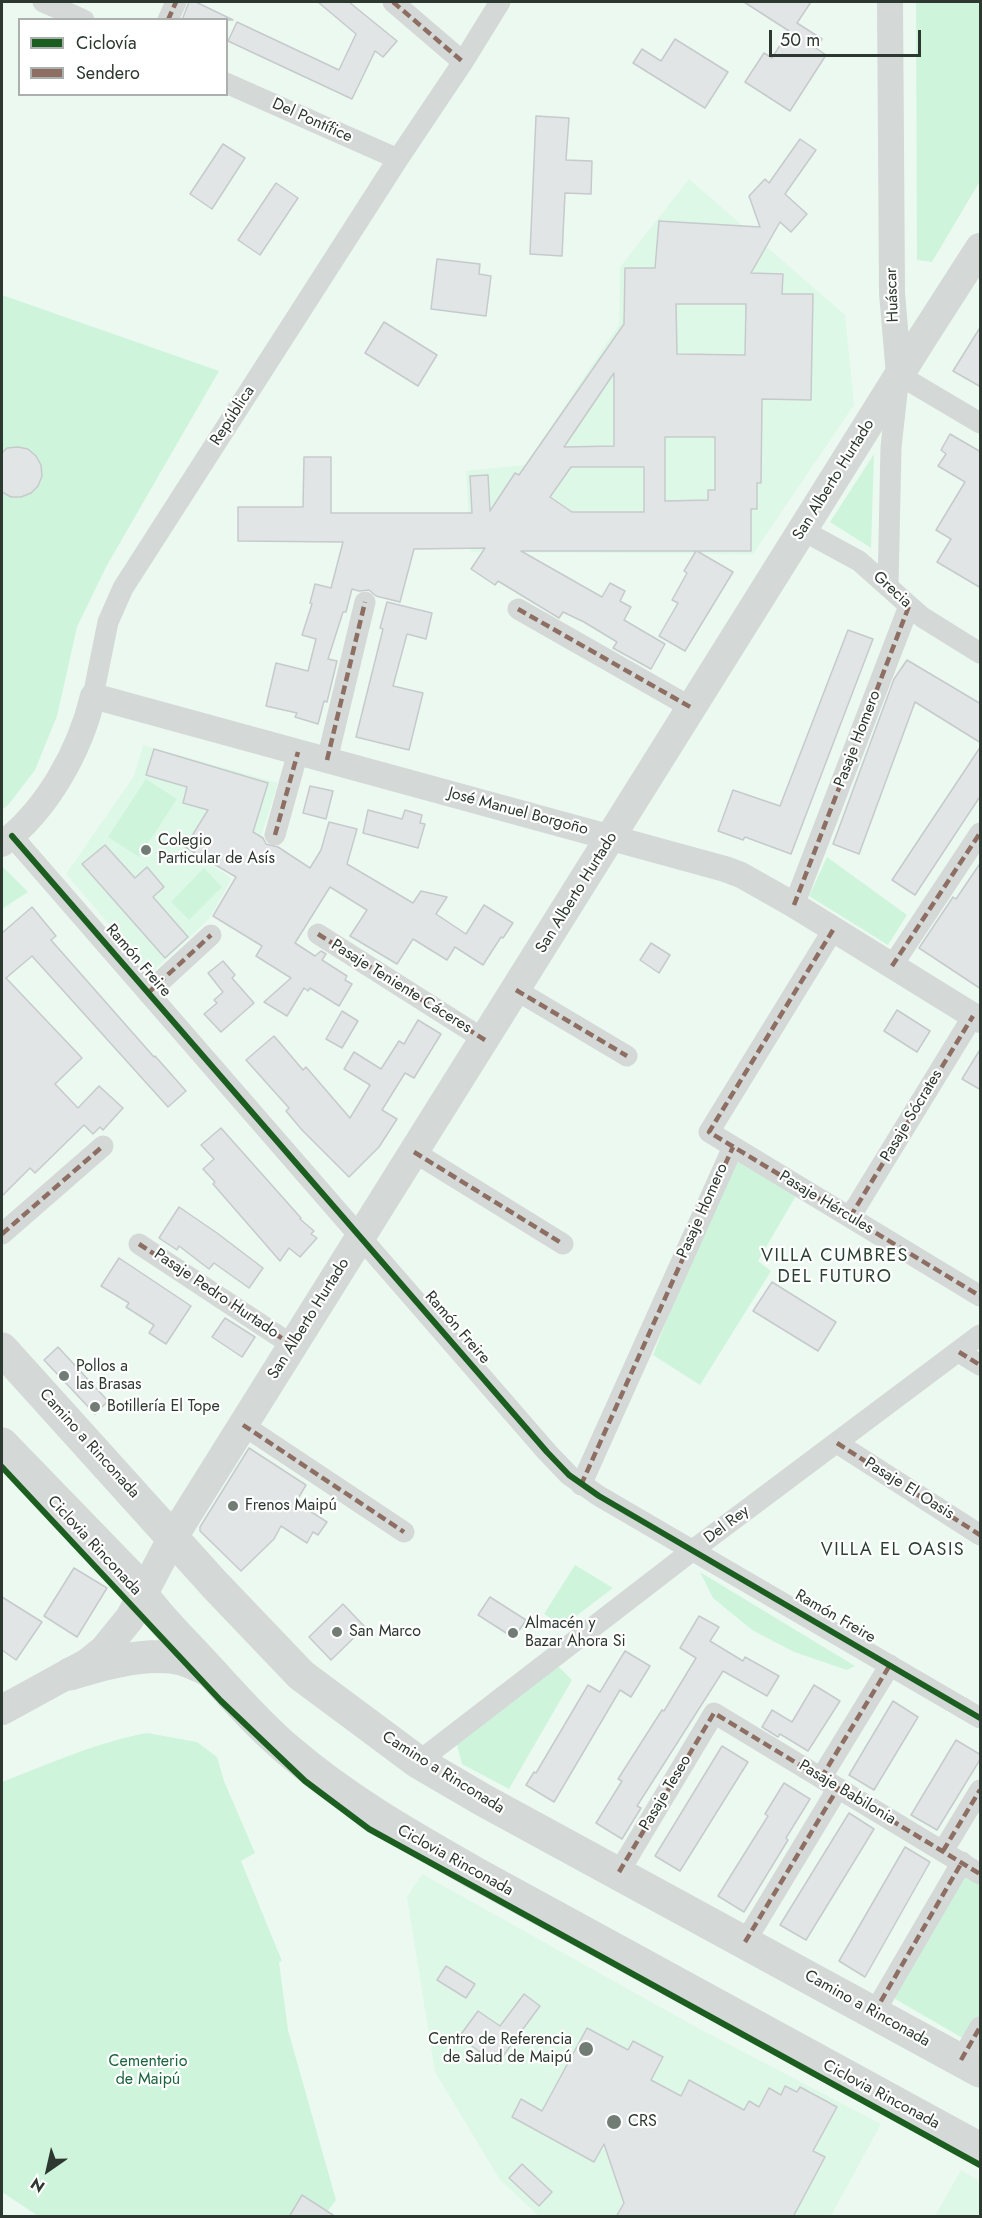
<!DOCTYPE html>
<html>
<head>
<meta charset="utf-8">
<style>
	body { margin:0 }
	#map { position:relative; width:982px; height:2218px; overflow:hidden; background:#ecf9f0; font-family:Jost,sans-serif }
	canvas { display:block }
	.frame { position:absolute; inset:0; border:3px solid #2d3831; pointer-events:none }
	.legend { position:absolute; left:18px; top:18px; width:210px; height:78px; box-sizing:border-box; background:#fff; border:2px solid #abafad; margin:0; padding:8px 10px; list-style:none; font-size:18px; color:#2d3831 }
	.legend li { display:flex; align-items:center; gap:12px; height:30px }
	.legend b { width:30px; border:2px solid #abafad }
	.north { position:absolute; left:18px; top:2140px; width:60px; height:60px; -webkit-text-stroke:4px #fff; paint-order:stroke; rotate:214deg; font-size:16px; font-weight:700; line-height:24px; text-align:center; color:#2d3831 }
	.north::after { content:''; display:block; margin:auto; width:21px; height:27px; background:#2d3831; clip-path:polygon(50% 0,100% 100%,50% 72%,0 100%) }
	.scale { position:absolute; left:769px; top:30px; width:152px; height:27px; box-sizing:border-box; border:3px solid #2d3831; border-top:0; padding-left:8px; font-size:18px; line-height:21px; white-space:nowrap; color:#2d3831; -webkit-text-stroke:4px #fff; paint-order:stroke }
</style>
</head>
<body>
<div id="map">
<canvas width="982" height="2218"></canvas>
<div class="frame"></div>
<ul class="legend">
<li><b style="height:8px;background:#1b5e20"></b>Ciclovía</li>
<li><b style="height:8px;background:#8d6e63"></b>Sendero</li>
</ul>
<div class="north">N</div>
<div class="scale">50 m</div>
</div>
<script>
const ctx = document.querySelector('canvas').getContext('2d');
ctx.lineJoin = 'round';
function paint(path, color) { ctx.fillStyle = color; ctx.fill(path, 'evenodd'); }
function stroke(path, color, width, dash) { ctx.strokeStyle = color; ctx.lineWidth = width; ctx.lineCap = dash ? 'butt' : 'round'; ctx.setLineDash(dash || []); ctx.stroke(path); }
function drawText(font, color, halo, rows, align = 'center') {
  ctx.font = font + ' Jost,sans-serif'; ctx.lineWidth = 4.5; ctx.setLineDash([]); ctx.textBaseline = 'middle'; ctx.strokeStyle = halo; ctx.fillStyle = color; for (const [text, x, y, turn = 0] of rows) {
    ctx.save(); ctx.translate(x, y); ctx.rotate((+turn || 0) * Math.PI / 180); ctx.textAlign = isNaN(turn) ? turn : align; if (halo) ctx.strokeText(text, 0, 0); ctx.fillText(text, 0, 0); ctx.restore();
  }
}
paint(new Path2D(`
	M689,179l156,136 9,90 -101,149 -282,-2 -5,-81 59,-6 94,-140 1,-58z
	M143,745l135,38 -18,56 -37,-10 -18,32 25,16 1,3 -22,39 -58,54 -85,-99 68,-98z
	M422,1874l274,153 185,97 -50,92h-292l-39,-36 -65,-108 -28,-175z
	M961,2170l19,12v34h-45z`), '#def8e7');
paint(new Path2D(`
	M916,2h64v179l-48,81 -15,-2z
	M2,295l217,76 -113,196 -29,60 -20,89 -22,54 -26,34 -7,6z
	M874,454l-3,94 -41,-26z
	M146,779l31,20 -38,58 -31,-20z
	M827,857l80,58 -19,30 -79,-49z
	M2,866l26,26 -26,17z
	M204,868l18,19 -33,33 -18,-18z
	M739,1158l58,36 -39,67 13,10 -71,114 -47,-30 45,-115z
	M575,1565l38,23 -50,38 -19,-12z
	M700,1572l155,94 -8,4 -53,-18 -42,-22 -39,-32z
	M558,1666l14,14 -63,109 -47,-25 -6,-23z
	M147,1733l50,9 20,15 7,24 31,72 -14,8 41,100 -3,1 9,68 48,170 -12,16h-286l-36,-24v-410c47,-18 95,-40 145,-49z
	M957,1866l23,14v135l-14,25 -83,-48z`), '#cef5dc');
const building = new Path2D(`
	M189,2h7l37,18h-51z
	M318,2h31l48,39 -14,16 -8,-6 -23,48 -124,-58 9,-19 102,48 17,-36z
	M744,2h67l-14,21 25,16 -6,9 10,7 -36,56 -45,-29 19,-29 8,5 17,-27z
	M675,39l53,33 -23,36 -72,-45 9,-14 19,12z
	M536,116l33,2 -3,42 26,1 -1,33 -26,-1 -3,63 -32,-2z
	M800,139l16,11 -31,44 22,20 -16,18 -11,-10 -29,51 32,1 -1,20h31l-2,106 -49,-1 -1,84h-4v26h-6v42h-54l36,21 -48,79 -26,-15 19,-33 -6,-3 15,-27 -3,-2 12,-20h-175l81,46 8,-14 15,8 -5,10 11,6 -7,13 41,24 -14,25 -38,-21 4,-6 -33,-20 -21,-10 -4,6 -61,-37 -3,4 -24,-16 14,-21 -71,1 -14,53 -24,-6 -7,-6 -10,1 -7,-2 -6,23h-3l-15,47 9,2 -10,41 -3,-1 -6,23 -23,-7 2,-4 -31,-7 10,-43 32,8 8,-32 -14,-4 10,-31 -2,-1 5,-19 16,4 12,-46 -105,-1v-34h65l1,-50h27v56h141l-2,-37 18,-1 2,36 25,-38 4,2 105,-151 1,-56h30l4,-47 101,6 -11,-31 16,-17 4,4zM676,304h70l-1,51 -68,-1zM614,373v73l-50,1zM665,437h50v53h-7v10l-43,1zM571,467h73v45h-72l-22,-15z
	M223,144l22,14 -33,51 -22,-15z
	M276,183l22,15 -38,57 -22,-15z
	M437,259l43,5 -1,10 12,2 -5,40 -55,-7z
	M384,322l53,33 -19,31 -53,-33z
	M981,326v61l-28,-16z
	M950,434l31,18v136l-44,-26 14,-23 -15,-9 29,-48 -27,-16 8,-12 -5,-4z
	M18,447l10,2 8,7 5,9 1,11 -4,10 -7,7 -10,4h-10l-9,-5v-39l5,-5z
	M387,602l45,11 -6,26 -19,-5 -14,52 30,7 -14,57 -53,-13 27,-108 -3,-1z
	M848,630l25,9 -82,215 -46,-17 -2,3 -25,-9 15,-41 47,16z
	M907,660l74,44v39l-66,-41 -56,152 -26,-10 61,-165z
	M981,746v49l-66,100 -23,-15z
	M154,749l114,34 -15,49 10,6 3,6 12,3 32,21 11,-18 8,-28 28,7 -10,35 66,39 8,-12 26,6 -11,17 30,20 18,-29 29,18 -10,15 -2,-1 -18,28 -28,-18 -8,13 -34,-21 -16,25 -47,-28 17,-26 -37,-23 -35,56 20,13 6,-5 5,3 -4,6 25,16 -2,4 7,4 -13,22 -29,-18 -2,3 -4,-3 -17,28 -23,-14 27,-24 -35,-22 6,-10 -49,-30 23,-39 -51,-30 23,-37 -25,-7 4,-16 -41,-12z
	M310,786l23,5 -7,28 -23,-6z
	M368,810l34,9 3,-9 17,5 -2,8 5,1 -7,24 -55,-15z
	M105,845l30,33 12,-11 17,20 -11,10 35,40 -23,21 -83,-94z
	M981,862v127l-62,-41 34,-51 3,2z
	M32,907l24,29 -5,4 103,117 1,-1 31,35 -18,16 -136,-151 -26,22 76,80 -27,26 23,24 21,-22 24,22 -20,22 -3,-3 -7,7 -9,-9 -49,48 -5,-5 -28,28v-263z
	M651,943l19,12 -11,18 -19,-13z
	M223,961l12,14 -3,3 22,25 -33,29 -17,-18 13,-11 -3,-3 9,-8 -15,-19z
	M897,1010l33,21 -13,21 -33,-21z
	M342,1011l16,10 -16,27 -16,-9z
	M418,1020l23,14 -27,44 -9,-5 -23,37 15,9 -18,28 -30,30 -47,-47 -16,-19 3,-3 -43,-48 28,-24 29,34 3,-3 44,51 20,-33 -26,-16 10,-17 27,17 18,-28 5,3z
	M981,1048v42l-19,-11z
	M221,1128l80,90 -1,1 14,12 -3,3 6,4 -17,19 -11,-9 -9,13 -67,-77 2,-2 -12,-13 11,-10 -13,-14z
	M179,1207l38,26 46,35 -14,20 -35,-25 -5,6 -30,-23 -2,4 -18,-12z
	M119,1258l72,48 -25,38 -17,-11 5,-8 -28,-18 3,-4 -28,-17z
	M772,1282l64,40 -18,29 -65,-40z
	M225,1318l30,19 -13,20 -30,-20z
	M58,1347l50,54 -13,13 -51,-54z
	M249,1448l57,37 -10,17 31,20 -9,13 -5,-3 -6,11 -26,-17 -7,13 -33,32 -41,-40v-4z
	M74,1568l33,20 -30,49 -33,-21z
	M2,1597l40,25 -26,38 -14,-10z
	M490,1597l36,23 -12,18 -36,-23z
	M343,1604l22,23 -34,33 -22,-23z
	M699,1616l20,11 -9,14 33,20 2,-4 34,19 -12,20 -44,-25 -86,135 4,2 -19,31 -26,-16 26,-42 -4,-2 44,-69 2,1 32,-53 -16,-10z
	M625,1651l25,15 -19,31 -11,-7 -66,112 -28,-17 8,-13 2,1 52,-88 12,7z
	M814,1685l26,16 -32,50 -28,-17 -2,3 -16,-10 10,-17 20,12z
	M893,1701l25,16 -44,73 -25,-15z
	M956,1740l25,15v3l-44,72 -26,-15z
	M722,1746l26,16 -68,109 -25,-15z
	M784,1783l26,16 -24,39 2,2 -44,72 -26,-16 50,-80 -3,-2z
	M849,1813l25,16 -68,111 -26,-15z
	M905,1847l25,15 -65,115 -26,-16z
	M446,1966l29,18 -9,14 -29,-18z
	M524,1994l16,12 -43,58 -38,-27 19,-26 22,15z
	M587,2028l41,22 5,-9 30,16 -12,23 30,16 8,-16 55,30 5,-9 10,6 10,-19 12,7 4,-9 12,6 3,-5 37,20 -24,44 12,6 -32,60h-177l8,-14 -20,-59 -10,18 -82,-45 9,-18 21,12z
	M522,2164l30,28 -13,14 -30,-28z
	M302,2195l34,22h-47z`);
paint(building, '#e1e5e5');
stroke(building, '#c6cacc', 1.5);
stroke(new Path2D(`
	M43,2l41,18
	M393,2l70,60
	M168,20l8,-18
	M226,83l172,76
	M802,530l57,31 63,56 58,36
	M888,587l3,-140 8,-72 81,48
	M518,609l174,99
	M93,696l15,-74 15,-34 275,-429 65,-97 37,-60
	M327,760l38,-158
	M275,835l23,-83
	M12,836l535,616 22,23 30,21 381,222
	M794,905l115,-299
	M833,930l-124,202 271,164
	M318,934l167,106
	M892,966l88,-133
	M516,990l111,66
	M148,993l63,-58
	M414,1152l149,92
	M850,1217l123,-201
	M2,1234l101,-88
	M139,1244l153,101
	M959,1352l21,13
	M243,1425l161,107
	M837,1443l143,92
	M581,1485l152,-338
	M418,1762l275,-212 287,-215
	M821,1778l69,-113
	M943,1851l37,-61
	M619,1872l95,-159 266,161
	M745,1942l93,-154
	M874,2013l88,-151
	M961,2060l19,-33`), '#d4d8d7', 21);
stroke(new Path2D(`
	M890,2l2,291 7,82
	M2,844c45,-34 78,-93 91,-148l632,173 16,6 53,30 186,115`), '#d4d8d7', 26);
stroke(new Path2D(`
	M2,1710l86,-47 16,-13 26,-32 43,-81 748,-1197 59,-92`), '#d4d8d7', 30);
stroke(new Path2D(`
	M2,1349l213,236 86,90 117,87 65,38 497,271
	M2,1444l127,131c20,33 47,59 73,87 28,30 55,62 86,88 58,50 122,86 187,123l505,276
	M70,1674c31,-10 80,-23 112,-15 9,3 18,7 26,11`), '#d4d8d7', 33);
stroke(new Path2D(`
	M393,2l70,60
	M168,20l8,-18
	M518,609l174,99
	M327,760l38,-158
	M275,835l23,-83
	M794,905l115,-299
	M833,930l-124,202 271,164
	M318,934l167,106
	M892,966l88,-133
	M516,990l111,66
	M148,993l63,-58
	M414,1152l149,92
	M850,1217l123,-201
	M2,1234l101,-88
	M139,1244l153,101
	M959,1352l21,13
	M243,1425l161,107
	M837,1443l143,92
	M581,1485l152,-338
	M821,1778l69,-113
	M943,1851l37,-61
	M619,1872l95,-159 266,161
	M745,1942l93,-154
	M874,2013l88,-151
	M961,2060l19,-33`), '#8d6e63', 4.5, [9, 4.5]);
stroke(new Path2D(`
	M12,836l535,616 22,23 30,21 381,222
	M2,1467l219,234 84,80 64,48 611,336`), '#1b5e20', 6);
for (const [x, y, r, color] of [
	[146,850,6,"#707c74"],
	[64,1376,6,"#707c74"],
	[95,1407,6,"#707c74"],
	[233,1506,6,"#707c74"],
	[337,1632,6,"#707c74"],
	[513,1633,6,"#707c74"],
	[586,2049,8,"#707c74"],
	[614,2122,8,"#707c74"]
]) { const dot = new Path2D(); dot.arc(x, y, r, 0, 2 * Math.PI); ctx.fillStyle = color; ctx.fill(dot); stroke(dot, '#fff', 2); }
drawText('16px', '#2d3831', '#fff', [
	["Del Pontífice",312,121,24],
	["Huáscar",893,295,-92],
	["República",233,416,-57],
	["San Alberto Hurtado",834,480,-58],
	["Grecia",892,590,42],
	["Pasaje Homero",858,739,-69],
	["José Manuel Borgoño",518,812,15],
	["San Alberto Hurtado",577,893,-58],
	["Ramón Freire",138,961,49],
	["Pasaje Teniente Cáceres",401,987,32],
	["Pasaje Sócrates",912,1116,-59],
	["Pasaje Hércules",826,1203,31],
	["Pasaje Homero",703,1211,-66],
	["Pasaje Pedro Hurtado",216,1294,34],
	["San Alberto Hurtado",309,1319,-58],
	["Ramón Freire",457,1328,49],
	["Camino a Rinconada",89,1444,48],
	["Pasaje El Oasis",909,1489,32],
	["Del Rey",727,1525,-37],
	["Ciclovia Rinconada",94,1546,47],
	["Ramón Freire",835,1617,30],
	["Camino a Rinconada",443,1773,32],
	["Pasaje Teseo",666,1793,-59],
	["Pasaje Babilonia",847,1793,31],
	["Ciclovia Rinconada",455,1861,29],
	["Camino a Rinconada",867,2009,29],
	["Ciclovia Rinconada",881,2095,28]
]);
drawText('16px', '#2d3831', '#fff', [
	["Colegio",158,841],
	["Particular de Asís",158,859],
	["Pollos a",76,1367],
	["las Brasas",76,1385],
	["Botillería El Tope",107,1407],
	["Frenos Maipú",245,1506],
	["Almacén y",525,1624],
	["Bazar Ahora Si",525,1642],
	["San Marco",349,1632],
	["Centro de Referencia",572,2040,"right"],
	["de Salud de Maipú",572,2058,"right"],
	["CRS",628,2122]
], 'left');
drawText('16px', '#1b643e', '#fff', [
	["Cementerio",148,2062],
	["de Maipú",148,2080]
]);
ctx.letterSpacing = '1.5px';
drawText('18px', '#2a4132', '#fff', [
	["VILLA CUMBRES",835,1257],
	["DEL FUTURO",835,1278],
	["VILLA EL OASIS",893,1551]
]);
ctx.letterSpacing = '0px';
</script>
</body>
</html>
